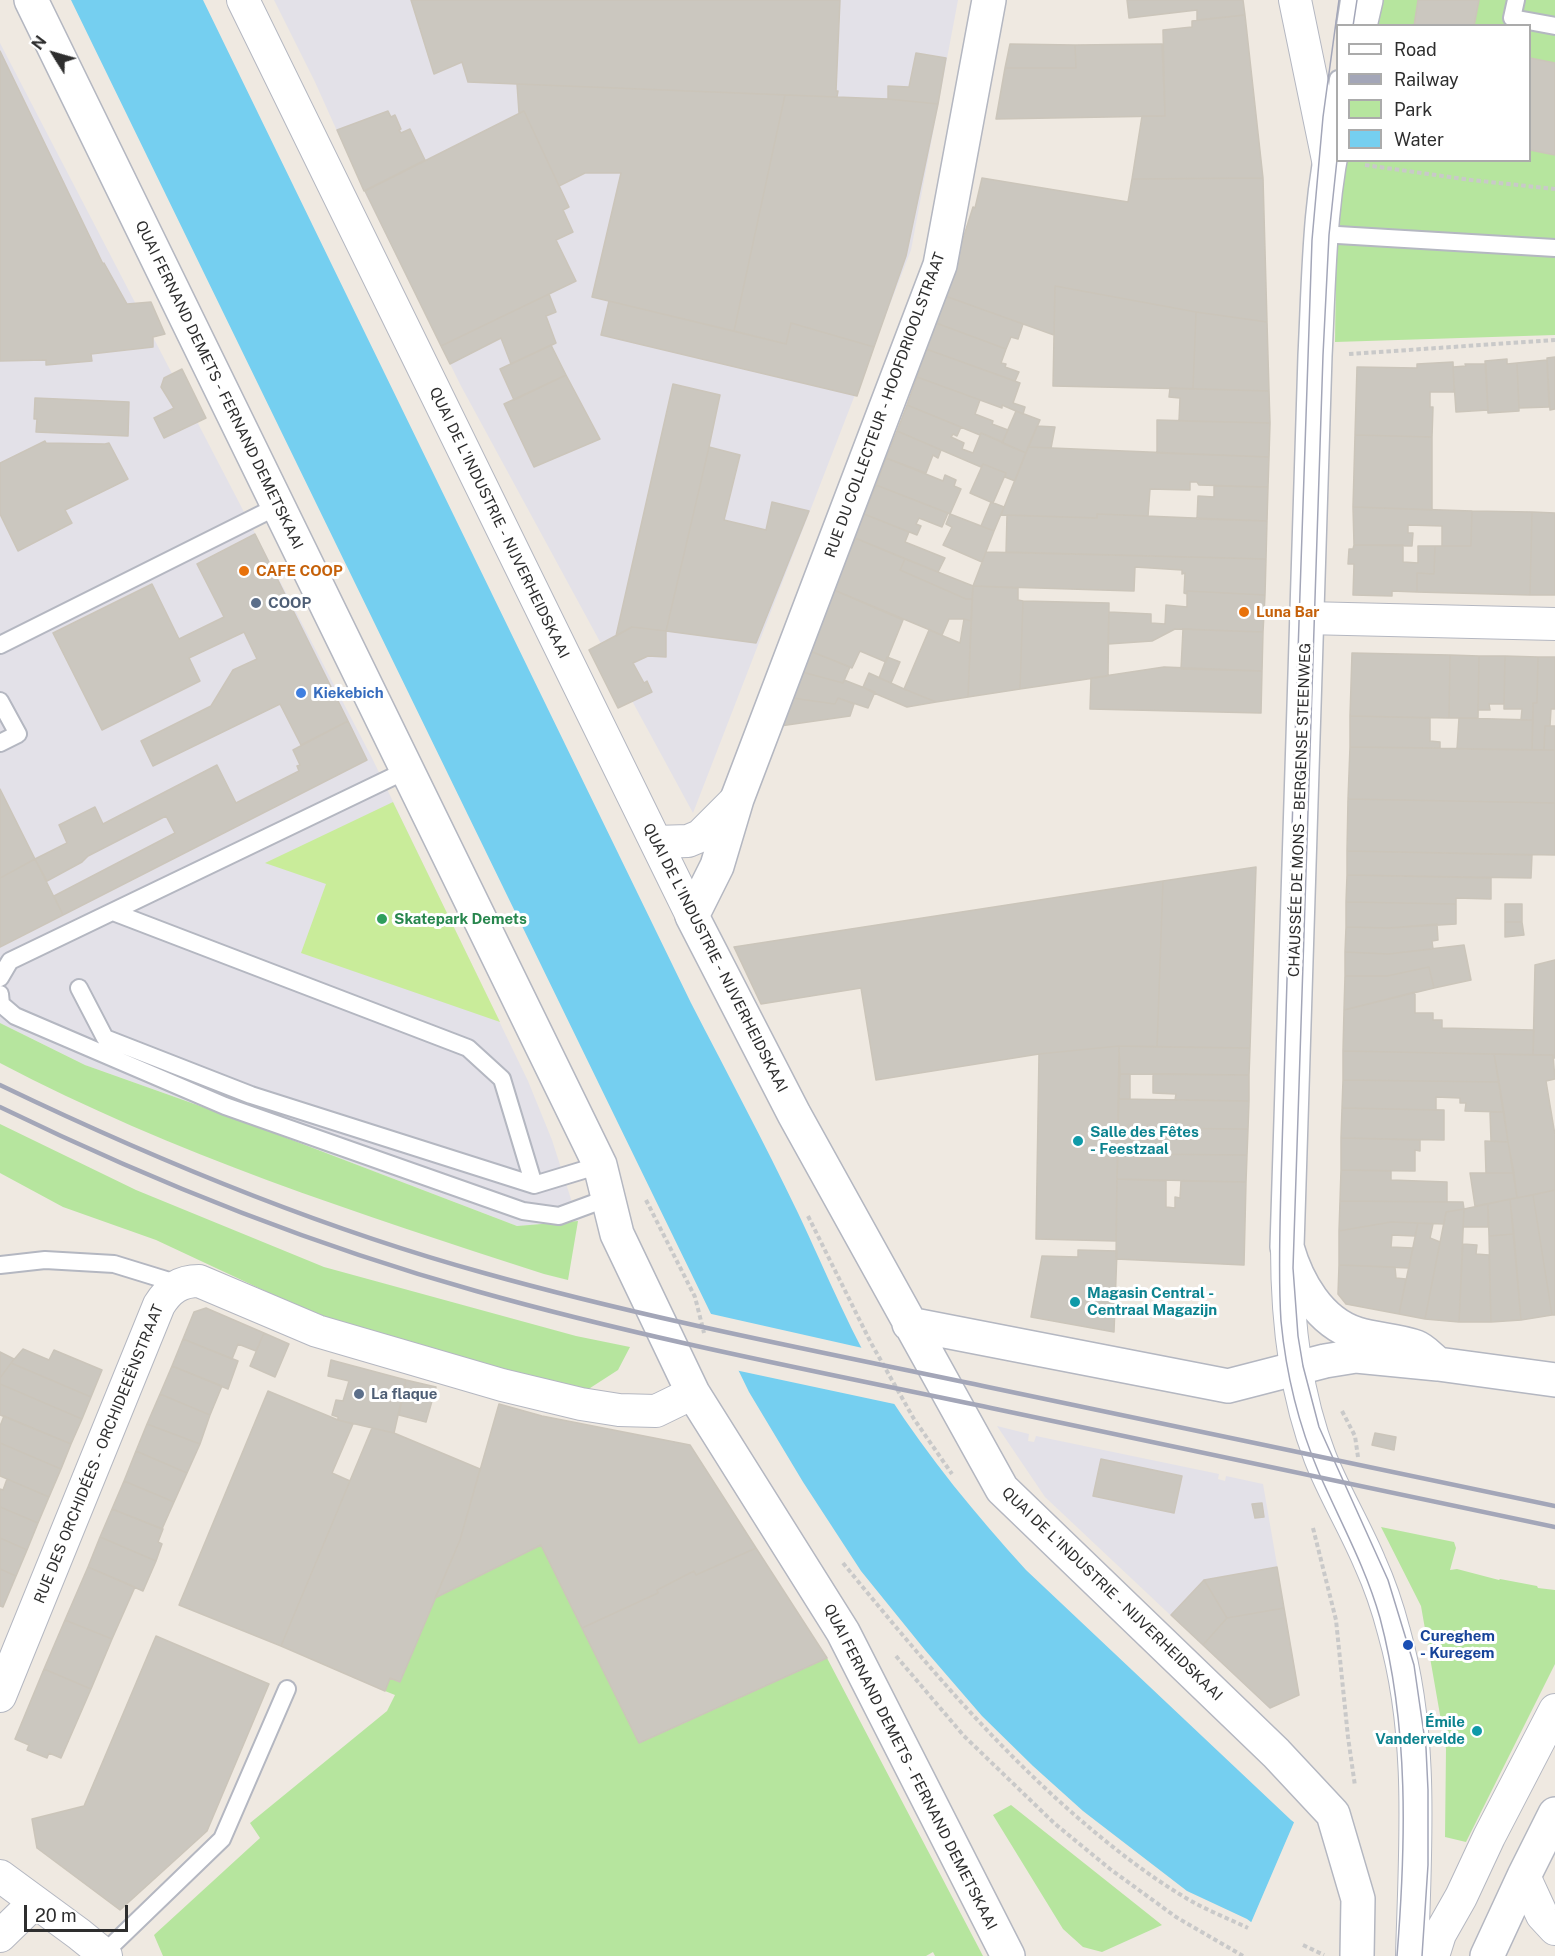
<!DOCTYPE html>
<html>
<head>
<meta charset="utf-8">
<style>
	body { margin:0 }
	#map { position:relative; width:1555px; height:1956px; overflow:hidden; background:#efe9e1; font-family:"Public Sans",sans-serif }
	canvas { display:block }
	.legend { position:absolute; left:1336px; top:24px; width:195px; height:138px; box-sizing:border-box; background:#fff; border:2px solid #ababab; margin:0; padding:8px 10px; list-style:none; font-size:18px; color:#2e2e2e }
	.legend li { display:flex; align-items:center; gap:12px; height:30px }
	.legend b { width:30px; border:2px solid #ababab }
	.north { position:absolute; left:24px; top:24px; width:60px; height:60px; -webkit-text-stroke:4px #fff; paint-order:stroke; rotate:307deg; font-size:16px; font-weight:700; line-height:24px; text-align:center; color:#2e2e2e }
	.north::after { content:''; display:block; margin:auto; width:21px; height:27px; background:#2e2e2e; clip-path:polygon(50% 0,100% 100%,50% 72%,0 100%) }
	.scale { position:absolute; left:24px; top:1905px; width:104px; height:27px; box-sizing:border-box; border:3px solid #2e2e2e; border-top:0; padding-left:8px; font-size:18px; line-height:21px; white-space:nowrap; color:#2e2e2e; -webkit-text-stroke:4px #fff; paint-order:stroke }
</style>
</head>
<body>
<div id="map">
<canvas width="1555" height="1956"></canvas>
<ul class="legend">
<li><b style="height:8px;background:#fff"></b>Road</li>
<li><b style="height:8px;background:#a3a6b8"></b>Railway</li>
<li><b style="height:16px;background:#b6e59e"></b>Park</li>
<li><b style="height:16px;background:#75cff0"></b>Water</li>
</ul>
<div class="north">N</div>
<div class="scale">20 m</div>
</div>
<script>
const ctx = document.querySelector('canvas').getContext('2d');
ctx.lineJoin = 'round';
function paint(path, color) { ctx.fillStyle = color; ctx.fill(path, 'evenodd'); }
function stroke(path, color, width, dash) { ctx.strokeStyle = color; ctx.lineWidth = width; ctx.lineCap = dash ? 'butt' : 'round'; ctx.setLineDash(dash || []); ctx.stroke(path); }
function drawText(font, color, halo, rows, align = 'center') {
  ctx.font = font + ' "Public Sans",sans-serif'; ctx.lineWidth = 6; ctx.setLineDash([]); ctx.textBaseline = 'middle'; ctx.strokeStyle = halo; ctx.fillStyle = color; for (const [text, x, y, turn = 0] of rows) {
    ctx.save(); ctx.translate(x, y); ctx.rotate((+turn || 0) * Math.PI / 180); ctx.textAlign = isNaN(turn) ? turn : align; if (halo) ctx.strokeText(text, 0, 0); ctx.fillText(text, 0, 0); ctx.restore();
  }
}
paint(new Path2D(`
	M274,0h684l-47,250 -218,563 -232,-427 -97,-195 -49,-109z
	M0,43l372,715 156,323 24,59 26,81 -61,5 -272,-104 -160,-57 -85,-42z
	M997,1426l32,8 -1,7 6,1 2,-6 183,38 -1,5 7,2 1,-5 37,8 36,208 -30,16 -224,-211z`), '#e3e1e8');
paint(new Path2D(`
	M1378,0h177v335l-220,7 2,-136 9,-45 184,-1v-134l-157,-1z
	M0,1023l85,42 160,57 272,104 61,-5 -10,59 -24,-6c-185,-60 -371,-120 -544,-211z
	M0,1124l136,66 188,77 252,69 54,11 -12,23 -31,20 -245,-63 -186,-87 -93,-33 -63,-34z
	M1381,1527l73,15 2,6 -6,22 7,-1 42,11 1,-1 37,7 1,2 17,2v74l-89,178 -21,-5 1,-88 -25,-143z
	M541,1545l98,198 188,-85 156,298h-48l-2,-4 -7,4h-763l-9,-21 106,-97 -10,-15 137,-112 8,-16 -10,-4 5,-13 10,3 35,-83z
	M1011,1805l151,120 -60,27 -19,-5 -20,-18 -70,-114z`), '#b6e59e');
paint(new Path2D(`
	M393,802l107,220 -199,-69 25,-69 -61,-21z`), '#c9ec9a');
paint(new Path2D(`
	M71,0h132l488,1003c36,70 73,139 107,210 29,61 55,126 91,183 40,62 87,119 137,174l265,250 177,136h-172l-49,-37 -60,-28 -104,-80 -50,-45 -51,-50 -57,-66 -64,-79 -58,-89 -54,-90z`), '#75cff0');
paint(new Path2D(`
	M707,1313l160,36 32,56 -164,-35z
	M1295,1820l107,82 69,54h-180l-41,-31z`), '#efe9e1');
const building = new Path2D(`
	M411,0h429l-4,91h2l-1,6 -369,-15 -6,-20 -28,12z
	M1127,0h116l2,15 -48,5v-10l-68,8z
	M1418,0h61l-5,26h-60z
	M1245,15l18,163 -131,1 10,-63h23l-2,-86 29,-3v-6z
	M1010,44l65,1 1,23h-71z
	M1162,44l3,72 -169,3 9,-51h71l-1,-23z
	M0,51l103,213 1,-1 23,41 24,-2 14,32 -12,3v10l-62,7 1,7 -46,4v-5l-46,1z
	M916,53l30,5 -8,46 -50,-5v-13l21,1z
	M1530,58l25,5v92l-25,-5z
	M517,84l268,11 -51,236 -142,-34 29,-124h-36l-26,13 -35,-75 -5,2z
	M785,95l103,4 50,5 -32,152 -32,91 -83,-24 -5,21 -52,-13z
	M388,111l3,6 4,-2 6,14 -2,1 2,3 9,-4 15,31 -61,31 -27,-61z
	M524,111l45,96 -6,3 10,22 -17,8 20,41 -135,65 -76,-155z
	M982,178l146,24 4,-23 131,-1 4,144 -71,-10 -141,-26 -1,49 -109,-39 28,-89 2,1z
	M1055,286l141,26 -3,77 -140,-3z
	M549,294l7,18 -10,4 10,27 -45,21 -10,-26 -51,26 -9,-18z
	M945,296l78,28 -5,15 -7,-2 -5,12 -70,-26z
	M609,301l177,43 5,-21 83,24 -17,49 -256,-61z
	M1196,312l71,10 2,69 -76,-2z
	M936,323l70,26 -5,14 5,1 -1,3 14,5 -4,9 -89,-32z
	M551,345l15,30 -52,25 -14,-31z
	M926,349l94,34 -7,20 12,4 -2,7 -21,-9v3l-85,-31z
	M1555,357v52l-5,1 -3,-52z
	M1507,359v5l10,-1 2,48 -31,2 -3,-52z
	M1547,360l2,47 -30,1 -2,-45z
	M1453,362l1,30h-24v15h3l-1,30 -77,-2 2,-68 60,1v-4z
	M1465,364h21l2,46 -32,2 -3,-45 13,-1z
	M182,369l24,49 -42,20 -10,-20 20,-10 -13,-21 3,-9z
	M566,375l34,64 -66,28 -30,-63z
	M917,377l63,23 -5,14 18,7 -1,3 16,6 -5,12 -22,-9 -1,2 -73,-30z
	M673,384l47,11 -11,52 -43,184 -34,-4 -16,9z
	M1170,388l99,3 1,32 -91,-2 1,-23 -11,-1z
	M35,398l94,4 -1,34 -92,-4 1,-13h-3z
	M907,405l54,22 -4,9 -4,-2 -2,3 13,6 -2,6 11,4 8,-20 45,20 -11,28 -10,-4 1,-4 -23,-9 -2,3 -84,-36z
	M1016,411l24,9 -14,33 -24,-10z
	M1157,420l113,3 -1,34 -112,-4z
	M1037,426l18,1 -4,21 -23,-1z
	M897,431l44,19 -3,8 -5,-3 -7,18 -40,-15z
	M1355,435l77,2v73l-79,-3z
	M45,441l1,2 59,1 4,-1 19,36 -63,31 7,13 -54,28 -18,-37v-51z
	M709,447l31,8 -16,65 42,10 6,-28 37,9 -53,132 -90,-12z
	M1028,447l241,10 -1,30 -69,-2 -2,-3h-7v8l-40,-1 -2,27 -51,-2v4l-96,-3z
	M886,458l57,23 2,-6 11,5 -2,6 7,3 -11,25 -74,-29z
	M983,464l23,9 -13,30 -23,-10z
	M876,485l72,28 -6,14 -23,-9 -3,6 5,2 -4,9 -53,-21z
	M1214,486l54,1 -1,34 -70,-2 1,-23 16,1z
	M991,502l13,5 -10,24 -13,-5z
	M1353,507l119,4 -1,35h-29v-20l-34,-1v8h5l-1,13 -58,-1z
	M1472,511l60,1 -2,83 -113,-3v-19l17,1 1,-28h36z
	M1532,512l23,1v82h-25z
	M864,514l45,18 -4,10 40,16 -7,14 -83,-34z
	M950,514l44,17 -12,31 -39,-17 9,-18 -6,-3z
	M1097,514l170,7 -1,38 -260,-7 1,-37 90,3z
	M255,534l93,187 -47,24 -21,-41 -127,62 -12,-25 70,-35 22,-36 24,-11 -13,-27 -55,26 11,23 -98,49 -49,-97 99,-49 27,55 45,-22 -27,-53z
	M855,538l50,21 -5,11 66,29h6l-1,22 -7,-2h-15l-7,16 -108,-45z
	M1354,545h49v17l15,1v-17h17l-1,28 -17,-1v19l-25,-1v5l-39,-1 1,-31h-6l1,-15h4z
	M986,552l280,7 -1,36 -78,-4v3l-3,-1 1,-20 -3,1v-4l-47,-3 -1,24 -161,-5z
	M905,559l68,27 -1,13h-6l-66,-29z
	M973,586l45,2v12l5,1 -3,88 -52,8z
	M834,590l69,30 -17,42 -26,-11 -8,17 -42,-17z
	M1187,591l78,4 -2,37 -88,-3 -23,12 -44,3 1,-32 42,2v9l14,1 1,-19 21,2z
	M1023,601l86,2 -1,73 -88,13z
	M964,619l7,2 -3,76 -32,5 -32,-13 25,-59 31,13z
	M632,627l34,4v26l-18,-1 -15,7 11,20 3,-2 5,11 -34,16 -29,-58z
	M1183,629l80,3 -1,39 -81,-2z
	M810,651l40,16 -7,16 -41,-11z
	M1352,653l98,2 -1,63 -99,-2z
	M1450,655l29,1 -1,62h-29z
	M1479,656h26l-1,48h-15l1,6h-12z
	M1505,656l33,1 -1,46h-4v17h-12l1,-11h-18z
	M887,657l13,5 -9,21 -12,-5z
	M1538,657h17v52h-4l-1,17h-5l-1,24h-12l1,-47h4z
	M1164,667l98,4 -1,42 -171,-4 1,-31z
	M802,672l41,11 1,-3 31,12 -7,16 -30,-10 -3,6 -43,-6z
	M869,673l35,16 32,13 -29,5 -33,-14 -11,-6z
	M792,698l43,6 3,-6 16,6 -4,12 -70,10z
	M1350,716l80,2v23l10,1v6l-90,-1z
	M1459,718l74,2 -1,30 -75,-1z
	M348,721l19,39 -304,155 -9,-19 121,-63 -9,-17 -78,40 -6,6 -35,19 -12,-22 32,-16 -8,-18 36,-18 8,17 114,-59 19,38 63,-32 -2,-5 3,-1 -7,-15z
	M1545,726h10v24h-11z
	M1350,747l205,3v53l-207,-4z
	M0,789l35,70 -35,19z
	M1348,799l207,4v52l-208,-4z
	M1347,851l185,4 -1,23 -184,-3z
	M35,859l28,56 -63,32v-69z
	M1256,867l-6,181 -93,-1 6,-166z
	M1347,875l144,3v21l-35,-1v6l-110,-2z
	M1163,881l-6,166 -38,-1 -80,8 -163,26 -15,-92 -100,16 -27,-57z
	M1346,902l110,2v20l-67,4 -43,-1z
	M1505,904h17v18h-17z
	M1505,922h17l2,13 -19,2z
	M1437,924l1,16 -6,1 1,8 -45,5 -43,-2 1,-25 43,1z
	M1464,945l7,35 -37,8 -5,-21 -42,9h-42v-24l43,2z
	M1555,960v98h-2v-3h-20l2,-90z
	M1429,967l5,21 -90,22 1,-34h42z
	M1415,992v21h18v7h9v8l92,2 -1,25 -190,-4 1,-41z
	M1119,1046l-3,195 -80,-2 3,-185z
	M1119,1046l131,2 -1,27 -129,-1z
	M1343,1051l151,3 5,28 -156,-2z
	M1494,1054l59,1 2,24 -9,2 9,54v55l-38,8z
	M1120,1074h10v25h-11z
	M1153,1074l96,1v26l-74,-1 1,-6 -23,-1z
	M1343,1080l156,2 5,30 -39,-1 1,-8h-6v-5l-24,-1v13l-94,-2z
	M1119,1099l130,2 -1,28 -130,-1z
	M1342,1108l102,2v30l-103,-2z
	M1490,1112h14l4,30 -17,-1z
	M1118,1128l130,1 -1,26 -129,-1z
	M1341,1138l79,2v11l-5,-1v21l-74,-1z
	M1485,1141l23,1 6,31h-28z
	M1118,1154l129,1 -1,27 -129,-3z
	M1341,1170l50,1v9l56,2v20l-107,-1z
	M1470,1173h44l3,25 -42,8z
	M1117,1179l49,2v26l9,1v-11l5,1 1,-17 65,1 -2,83 -128,-6z
	M1555,1190v125h-3l-19,-120z
	M1533,1195l19,120 -31,5 -11,-121z
	M1510,1199l4,35 -25,2 -1,-32z
	M1340,1201l123,1 1,7 -18,3 -2,12 -53,-2 -52,9z
	M1488,1204v23h-25l1,-18z
	M1464,1209l-5,113 -34,-3 21,-107z
	M1391,1222l27,1 -3,13 -23,-1 -1,12 22,1 -4,20 -70,-3v-34z
	M1418,1223l15,1 -3,14 10,4 -15,77 -26,-5z
	M1514,1234l7,86 -30,2 -2,-86z
	M1463,1244l14,1 -1,9 13,1 2,67h-32z
	M1078,1250l39,1 -3,81 -83,-15 11,-61 36,1z
	M1339,1265l56,2 1,11 10,1 -7,35 -53,-10 -8,-10z
	M206,1308l58,25 -8,18 -18,-7 -6,15 -49,-20 11,-27z
	M264,1333l25,11 -14,33 -25,-11z
	M183,1339l55,22 -10,28 -56,-23z
	M23,1349l26,11 5,-10 48,20 -11,27 -80,-34z
	M0,1352l14,7 -14,19z
	M331,1360l75,20 -12,53 -56,-13v-3l-6,-2 4,-15 7,1 6,-20 -21,-5z
	M11,1363l80,34 -9,22 -82,-35v-6z
	M172,1366l50,20 -12,29 -50,-21z
	M406,1380l30,7 -10,35 -27,-7z
	M0,1384l82,35 -11,25 -71,-29z
	M268,1391l70,29 15,4 -21,49 18,8 -69,165 -102,-41z
	M160,1394l50,21 -10,29 -53,-20z
	M499,1404l43,12 148,29 66,103 -60,27 -2,-4 -37,19 1,3 -76,35 -41,-83 -106,53 25,-58z
	M4,1416l67,28 -10,25 -61,-26v-17z
	M147,1424l53,20 -13,29 -51,-22z
	M372,1428l22,5 86,36 -20,71 -60,142 -10,-4 -5,13 -104,-45z
	M1375,1433l21,4 -2,13 -22,-5z
	M0,1443l61,26 -12,28 -49,-21z
	M136,1451l51,22 -13,29 -50,-21z
	M1101,1459l81,17 -8,37 -81,-17z
	M7,1479l42,18 -11,26 -38,-16v-18l3,1z
	M124,1481l50,21 -12,27 -50,-20z
	M1262,1503l2,14 -9,1 -3,-14z
	M0,1507l38,16 -11,27 -27,-12z
	M112,1509l51,20 -5,13 4,2 -6,17 -56,-24z
	M100,1537l56,24 -13,30 -55,-24z
	M0,1538l27,12 -11,26 -16,-7z
	M756,1548l71,110 -188,85 -57,-115 76,-35 -1,-3 37,-19 2,4z
	M88,1567l47,20 -23,52 -47,-19z
	M1277,1567l7,41 -57,10 -23,-38z
	M0,1569l16,7 -13,31 -3,-1z
	M1204,1580l23,38 -24,27 -32,-30z
	M1284,1608l15,87 -29,13 -67,-63 24,-27z
	M65,1620l47,19 -21,50 -47,-20z
	M156,1636l113,48 -62,147 -87,79 -83,-62 -5,-29 52,-13z
	M44,1669l47,20 -30,69 -12,-5 -2,5 -20,-8 2,-5 -14,-6z`);
paint(building, '#cbc7bf');
stroke(building, '#cbc5ba', 1.5);
const lane = new Path2D(`
	M1516,0l-4,18 43,8
	M1345,26l4,-26
	M1332,126l6,-47
	M1321,234l234,14
	M0,645l278,-139
	M0,701l18,33 -18,9
	M113,912l355,136 34,31 32,106
	M0,978l10,-17 397,-191
	M79,988l26,50 146,57 283,90 66,-20
	M0,994l1,10 14,12 210,90 298,105 36,5 49,-18
	M0,1265l45,-5 69,4 65,20
	M104,1953l118,-114 65,-150`);
const street = new Path2D(`
	M243,0l449,916
	M1295,0l33,160
	M1306,618l249,6
	M656,842l32,-1 12,-5 37,-37
	M1287,1248c0,70 7,142 33,209 14,36 35,70 50,106 10,22 18,46 24,69 30,105 21,216 18,324
	M0,1696l159,-391c10,-16 21,-24 40,-24l118,50 185,54 79,19 38,6 37,1 37,-18
	M0,1876l79,58 27,22
	M1524,1876l18,39 13,14
	M0,1936l35,-34
	M1433,1956l7,-22 21,-37 28,-60 66,-127`);
const secondary = new Path2D(`
	M31,0l569,1165 17,69 76,159 150,239 165,324
	M989,0l-49,265 -203,534 -20,67 -25,50 102,198 208,375 274,264 57,61 25,85 -1,57
	M1360,26l6,-26
	M1338,121c-19,77 -19,156 -23,235l-28,891c10,35 32,75 70,87 19,6 41,6 59,13 8,3 15,12 22,17
	M909,1324l319,62 97,-25 31,-5 82,8 117,16
	M1487,1956l37,-80 31,-62`);
stroke(lane, '#b4b7c1', 20);
stroke(street, '#b4b7c1', 34);
stroke(secondary, '#b4b7c1', 36);
stroke(new Path2D(`
	M1365,165l106,15 84,9
	M1349,354l206,-14
	M646,1200l49,97 9,36
	M808,1216l63,127 43,76 38,55
	M1342,1411l13,25 3,21
	M1313,1528l23,92 12,117 7,49
	M843,1563c77,94 154,187 248,266 31,26 64,51 100,72 18,10 38,18 57,27
	M896,1656l68,80 90,87 56,46 66,48 67,39
	M1303,1945l21,10`), '#c9c9c9', 4, [4.5, 3]);
stroke(lane, '#fff', 16);
stroke(street, '#fff', 32);
stroke(secondary, '#fff', 33);
stroke(new Path2D(`
	M1339,0l-16,117 -11,123c-8,236 -16,471 -24,706 -2,79 -5,157 -7,236 -1,46 -3,93 0,139 5,52 18,105 38,152 21,48 47,95 61,145 29,109 26,226 17,338
	M1353,26l4,-26
	M1338,150l-9,85 -6,120 -30,913 5,68 5,30 16,61 69,153 26,85 12,83 2,42v75l-6,91`), '#a3a6b8', 1.5);
stroke(new Path2D(`
	M0,1085c156,75 317,142 484,188 164,46 332,78 499,113 191,40 381,80 572,120
	M0,1107c154,75 312,138 476,184 170,48 343,81 515,117 188,40 376,80 564,119`), '#a3a6b8', 4.5);
for (const [x, y, r, color] of [
	[244,571,6,"#e8710a"],
	[256,603,6,"#5c6f8a"],
	[1244,612,6,"#e8710a"],
	[301,693,6,"#3f7fe0"],
	[382,919,6,"#2e9e5b"],
	[1078,1141,6,"#0f9aa8"],
	[1075,1302,6,"#0f9aa8"],
	[359,1394,6,"#5c6f8a"],
	[1408,1645,6,"#1a4fb4"],
	[1477,1731,6,"#0f9aa8"]
]) { const dot = new Path2D(); dot.arc(x, y, r, 0, 2 * Math.PI); ctx.fillStyle = color; ctx.fill(dot); stroke(dot, '#fff', 2); }
drawText('15px', '#2e2e2e', '#fff', [
	["QUAI FERNAND DEMETS - FERNAND DEMETSKAAI",219,385,64],
	["RUE DU COLLECTEUR - HOOFDRIOOLSTRAAT",885,405,-70],
	["QUAI DE L'INDUSTRIE - NIJVERHEIDSKAAI",499,523,64],
	["CHAUSSÉE DE MONS - BERGENSE STEENWEG",1300,810,-88],
	["QUAI DE L'INDUSTRIE - NIJVERHEIDSKAAI",715,958,63],
	["RUE DES ORCHIDÉES - ORCHIDEEËNSTRAAT",99,1454,-68],
	["QUAI DE L'INDUSTRIE - NIJVERHEIDSKAAI",1112,1594,44],
	["QUAI FERNAND DEMETS - FERNAND DEMETSKAAI",910,1767,63]
]);
drawText('bold 15px', '#c56008', '#fff', [
	["CAFE COOP",256,571],
	["Luna Bar",1256,612]
], 'left');
drawText('bold 15px', '#4e5e75', '#fff', [
	["COOP",268,603],
	["La flaque",371,1394]
], 'left');
drawText('bold 15px', '#366cbe', '#fff', [
	["Kiekebich",313,693]
], 'left');
drawText('bold 15px', '#27864d', '#fff', [
	["Skatepark Demets",394,919]
], 'left');
drawText('bold 15px', '#0d838f', '#fff', [
	["Salle des Fêtes",1090,1132],
	["- Feestzaal",1090,1149],
	["Magasin Central -",1087,1293],
	["Centraal Magazijn",1087,1310],
	["Émile",1465,1722,"right"],
	["Vandervelde",1465,1739,"right"]
], 'left');
drawText('bold 15px', '#164399', '#fff', [
	["Cureghem",1420,1636],
	["- Kuregem",1420,1653]
], 'left');
</script>
</body>
</html>
